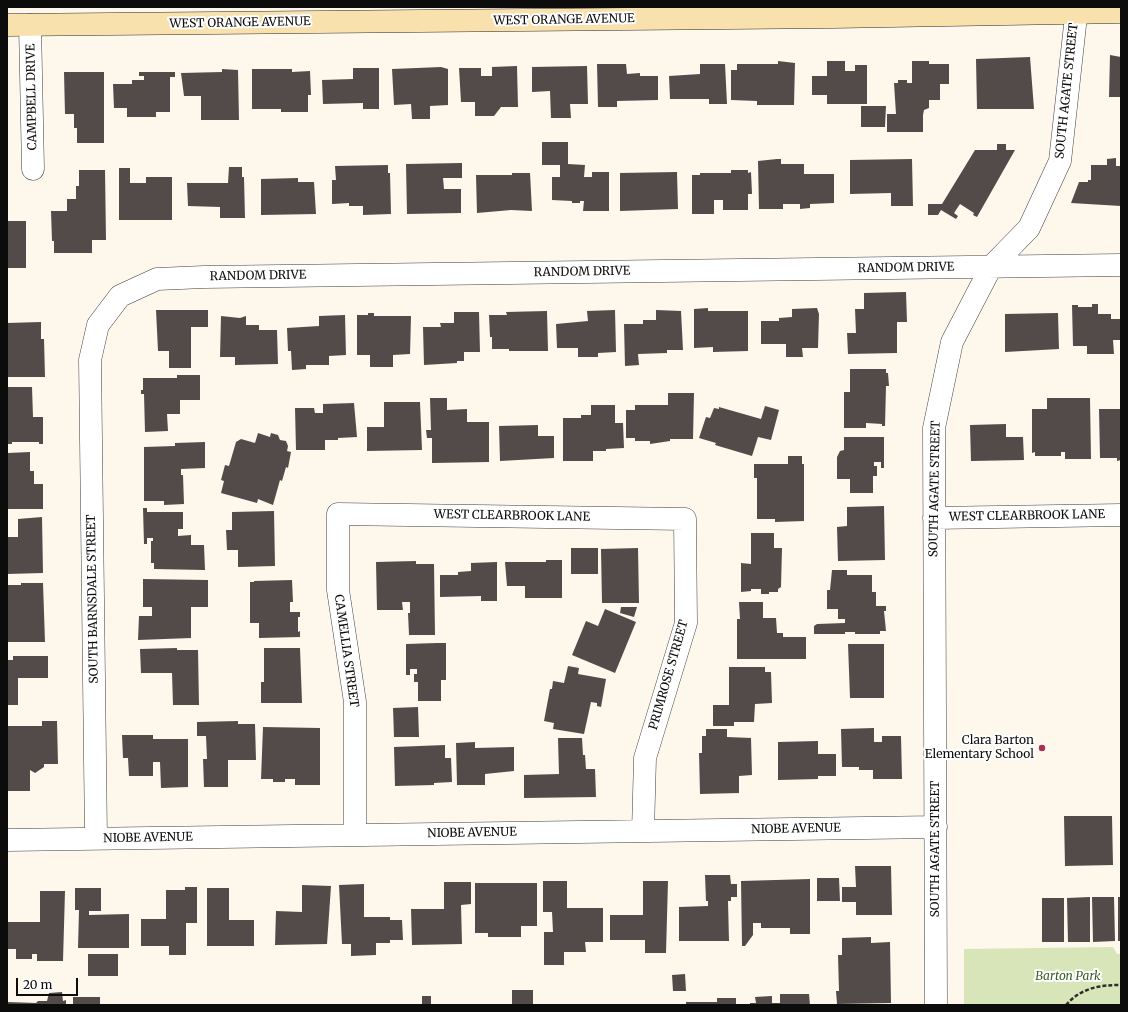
<!DOCTYPE html>
<html>
<head>
<meta charset="utf-8">
<style>
	body { margin:0 }
	#map { position:relative; width:1128px; height:1012px; overflow:hidden; background:#fdf7ec; font-family:Merriweather,serif }
	canvas { display:block }
	.frame { position:absolute; inset:0; border:8px solid #0c0c0c; pointer-events:none }
	.scale { position:absolute; left:16px; top:978px; width:62px; height:18px; box-sizing:border-box; border:2px solid #0c0c0c; border-top:0; padding-left:5px; font-size:12px; line-height:14px; white-space:nowrap; color:#0c0c0c; -webkit-text-stroke:3px #fff; paint-order:stroke }
</style>
</head>
<body>
<div id="map">
<canvas width="1128" height="1012"></canvas>
<div class="frame"></div>
<div class="scale">20 m</div>
</div>
<script>
const ctx = document.querySelector('canvas').getContext('2d');
ctx.lineJoin = 'round';
function paint(path, color) { ctx.fillStyle = color; ctx.fill(path, 'evenodd'); }
function stroke(path, color, width, dash) { ctx.strokeStyle = color; ctx.lineWidth = width; ctx.lineCap = dash ? 'butt' : 'round'; ctx.setLineDash(dash || []); ctx.stroke(path); }
function drawText(font, color, halo, rows, align = 'center') {
  ctx.font = font + ' Merriweather,serif'; ctx.lineWidth = 4; ctx.setLineDash([]); ctx.textBaseline = 'middle'; ctx.strokeStyle = halo; ctx.fillStyle = color; for (const [text, x, y, turn = 0] of rows) {
    ctx.save(); ctx.translate(x, y); ctx.rotate((+turn || 0) * Math.PI / 180); ctx.textAlign = isNaN(turn) ? turn : align; if (halo) ctx.strokeText(text, 0, 0); ctx.fillText(text, 0, 0); ctx.restore();
  }
}
paint(new Path2D(`
	M1113,947l4,7h4v51h-157v-56z`), '#d8e5b9');
paint(new Path2D(`
	M1110,55l11,2v40h-12z
	M1030,57l4,52h-57l-1,-50z
	M778,61l17,2 -1,42h-37v-4l-26,-1v-30h6v-6h41z
	M827,61h18v10h10v-6h12v39h-40v-9h-15v-19h15z
	M912,61h17v3h20v20h-9v16h-11v8l-5,2 -1,5v17h-36v-18h9l-2,-31h4v-3h9v3h5z
	M597,64h29l1,10 13,-1v3h18v24l-41,1v6h-19z
	M700,64h25l2,40h-18v-5h-39l-1,-23 31,-2z
	M517,66l1,41h-17l-7,9h-19v-14h-14l-2,-34h22v8h11v-9z
	M587,66l1,38h-18l1,14h-20l-1,-27 -18,1v-25z
	M441,67l7,2v36l-18,1v13h-18l-1,-15 -17,1 -2,-36z
	M353,68h26v41h-16v-6l-40,1 -1,-24 31,-1z
	M222,69l16,1 1,50h-38v-24h-17l-3,-23 41,-1z
	M252,69h40v3l18,-1 1,24h-3v17h-27v-3h-29z
	M64,72h40v71h-27v-15h-3v-14h-9z
	M139,72h36v5h-5v35h-14v5h-29v-9h-13l-1,-24h19v-4h12v-4h-5z
	M861,106h25l-1,21h-24z
	M542,142h26v22l17,1 -1,12h8v-5h17v39h-26l1,-10h-4v2h-8v-2l-20,-1v-23h8v-12h-18z
	M997,144h9v6h9l-38,67 -4,-2 1,-2 -14,-9 -6,9 4,3 -2,3 -15,-9 -3,5h-10v-11h14l33,-54h22z
	M1116,158v8h5v40l-50,-3 8,-21h9v-2h3v-15h16v-6z
	M777,159h4v5h23v10h30v29l-24,1v4l-10,1v-5h-17v5h-24l-1,-48z
	M912,159l1,47h-22v-13l-41,1v-34z
	M462,163v15h-19l1,11h17v24l-54,1 -1,-50z
	M388,165v8h2l1,41 -28,1v-9h-14v-3l-17,1v-24h4l-1,-14z
	M229,167h13v10h2l1,41h-25v-11l-32,-1 -1,-23h41z
	M119,168h11v15h16v-6h26v43h-53z
	M79,170h26l1,70h-14v13h-38v-12h-2l-1,-30h16v-12h9v-13h3z
	M731,170h17v3l3,-1 1,22h-4v16h-25v-10h-9v14h-22v-39h8v-2h31z
	M677,172l1,37 -58,2v-38z
	M512,173h18l2,38 -21,-1 -34,3 -1,-38h36z
	M298,178v4h16l2,32 -55,1v-36z
	M7,221h19v47h-19z
	M906,292l1,30h-10v31l-49,1 -1,-21h9l-1,-24h9v-16z
	M1092,304h6v10h13v5h10v21h-8l1,14h-27v-8h-14l-1,-41h6v2h14z
	M708,308v3h40v40l-35,1v-5l-19,1v-39z
	M817,308l2,6 -1,34h-16l1,9h-17v-13h-25v-23h18v-3l13,-1v-8z
	M156,310h52v17h-17v41h-22v-17h-11z
	M615,310l1,42 -18,1v4h-20v-9h-21l-1,-24 32,-3 -1,-10z
	M656,310l25,1 2,39h-16v3l-29,1 1,11 -14,1 -1,-42h19v-4h13z
	M547,311l1,40h-39v-2h-17v-12h-2l-1,-22h18l-1,-3z
	M454,312h25l1,40h-16v9h-7v2l-33,2 -1,-38h18l-1,-4h14z
	M368,313h6v3h37l-1,38 -17,1v12h-23v-12h-13v-40h11z
	M1058,313l1,36 -54,3v-38z
	M345,315l1,40 -17,1v9h-23v4l-14,1 -1,-19h-3l-1,-23 32,-2v-10z
	M221,316l19,2 6,-2v9h13v5h18l1,34 -43,1v-8h-15z
	M41,322v17h3l1,38h-38v-54z
	M850,369h36v4h2l1,13h-3l-1,40h-3v-2l-16,-1v5h-22v-36h6z
	M177,375h23v25h-20v14h-13l1,17 -23,1 -1,-38h-3v-4h2v-12h34z
	M7,387h25l1,30h10v27h-4v-2h-27v2h-5z
	M668,393h26l-1,46h-23v2l-20,3v-3h-15v-3h-9v-28h9v-5h33z
	M430,398h17v12l20,-1v13h22v40l-57,1v-25h-5l-1,-8h5z
	M1047,398h43l1,61h-26v-7h-4v4h-26v-4l-3,1v-44h15z
	M384,402h36l2,48 -55,1v-24h17z
	M354,403l3,34 -19,1v2h-13v10h-29l-1,-42h19l1,5h8v-9z
	M591,405h24v18h8l1,25 -18,1v2h-13v10h-30v-43h18v-3h10z
	M765,406l14,4 -8,30 -13,-3 -6,19 -37,-11 1,-2 -17,-5 7,-21 4,1 4,-10 5,1v-2l42,12z
	M1099,409h22v51l-4,1v-3h-17z
	M1006,424v13h17l1,23 -53,1 -1,-36z
	M538,425v11h16v22l-54,3 -1,-35z
	M258,433l12,4 1,-4 7,2 2,5 6,1 2,5 -1,5 4,1 -3,16 -2,-1 -4,14 -2,-1 -7,25 -15,-6 -1,4 -36,-10 3,-12 -3,-1 4,-15 4,1 7,-24 5,-3 14,4z
	M844,437h40v31h-3v-6h-7v4h3v10h-4v17h-23v-14h-13v-22l3,-6 4,-1z
	M205,442v26l-24,1v6h2l1,29 -20,1v-4h-20v-54l31,-1v-3z
	M30,452v19h4v13h9v25h-36l1,-56z
	M788,456h14v8h2v57l-29,1v-3h-18v-41h-3v-14h34z
	M884,506l1,54 -47,1 -1,-34 10,-1v-19z
	M143,508h4v4h36v17h-5v7l13,-1v10h13l1,25 -51,-1v-6h-3v-22h2v-3h-6v6h-3z
	M274,511l1,55 -37,1v-17h-11l-1,-20h6v-18z
	M42,517l1,56 -36,1v-37h11v-18z
	M751,533h23v15h8l-1,39 -3,2v3h-9v2h-8v-5h-10v2l-10,1v-29l10,1z
	M571,548h27v26h-27z
	M638,548l1,55h-37l-1,-54z
	M546,560h16v38h-37v-12h-18l-2,-24h41z
	M416,561v3h18l1,71h-26l-1,-22h2v-11h-8l1,8h-26l-1,-48z
	M497,562v39h-16v-5l-41,1v-22h18v-3l13,-1v-8z
	M832,570h15v5h25v17h4v14h10v5h-2l2,20h-6v3h-25v-2h-10v2h-31v-8l3,-2 28,-1v-4h-7v-10h-11v-19h3z
	M143,579l65,1v27h-17v31l-53,2 1,-24h13v-9h-9z
	M292,580l1,22h-3v10h10v5h-2v15l2,-1v6l-41,1v-15h-9v-41h4v-1z
	M21,583h22l2,59h-38v-57h14z
	M739,602h24v16h13l1,15h6v4h23v22h-69v-40h3z
	M621,607h16l-3,10 -14,-4z
	M605,609l31,13 -21,51 -43,-18 14,-34 12,5z
	M437,643h9v37h-5v21h-23v-19h-4v-8h3v-5h-7v6h-4v-31z
	M848,644h36v54h-34z
	M177,648v2h21l1,55h-26l-1,-32h-31l-1,-24z
	M264,648h36l2,55h-41v-21h3z
	M13,656h35v22h-30v27h-11v-45h6z
	M568,666l11,2 -1,6 28,5 -5,28 -4,-1v-3l-6,-1 -7,32 -31,-5 1,-6 -10,-2 6,-32h2l1,-8 11,2z
	M729,667h36v5h6l1,31 -17,1 -1,18h-20v4h-21v-21h16z
	M418,707l1,30h-25l-1,-29z
	M42,721h15l1,43h-14v3l-9,6 -5,-3v21h-23v-65h35z
	M238,721v3h17l1,36h-28v27h-24l-1,-28h4l-1,-23h-9v-14z
	M263,727l57,1v57h-25v-6h-10v3h-12v-3h-12z
	M874,728v14h8v-6h19l1,43h-29v-9h-14v-3h-17l-1,-38z
	M706,729h21v8l24,1 1,37 -13,1v17l-39,1 -1,-41h3v-17h4z
	M122,735h31v4h35v48l-27,1 -1,-26h-7v14h-24l-1,-18h-5z
	M558,738h24l1,17h2l1,14h9l1,28 -72,1v-23l35,-1z
	M818,741v13h18v22h-18v3l-40,1v-38z
	M475,742v6l39,-1v24l-29,3v11h-28l-1,-42z
	M445,745v13h6l1,24 -18,1v2l-39,1 -1,-39z
	M1064,816h48l1,49 -48,1z
	M855,866h36l1,49h-36v-13h-14v-15h14z
	M705,875h25l1,9h6v13h-6v4h-3l1,40h-50v-34l29,-1v-5h-2z
	M817,878h22l1,23h-23z
	M810,879v55h-20v-6h-29v-5h-8v12l-8,11h-3l-1,-65z
	M543,881h24v27h36v34h-18l1,10h-22v13h-20v-33h9l-1,-20h-9z
	M643,881h25l-2,72h-21v-13h-35v-25h33z
	M444,882h27v22l-10,1 1,39 -50,1 -1,-36h33z
	M475,883h62v43h-16v11h-33v-4h-13z
	M364,884v33h26v3h12l1,20h-13v3h-14v12l-25,1v-12h-9l-3,-59z
	M302,885l29,1 -4,58 -52,1 1,-34 26,1z
	M185,887h12v36h-11v32h-17v-9h-28v-27h25v-29h19z
	M75,888h26v23h-12v4l40,-1v34h-51l1,-38h-4z
	M207,888h22v32h25v26h-47z
	M40,891h25l-2,70h-26v-7h-5v5h-16v-10h-9v-27h33z
	M1090,897v45h-22l-1,-44z
	M1092,897h22l1,44 -22,1z
	M1118,897h3v44h-3z
	M1042,898h22v44h-22z
	M871,937v6l19,-1 1,61 -54,1 -1,-13h3l-1,-36h4v-17z
	M88,954h30v22h-30z
	M685,974l1,17h-13l-1,-16z
	M512,990h21v15h-26l5,-1z
	M62,992l1,9 3,-1v5h-59l1,-3 28,1 2,-2h9l2,-8z
	M780,994h29l1,11h-60v-2h6l-1,-6 17,-1v7h8z
	M422,996h9v9h-9z
	M73,997h27v8h-27z
	M717,998h19v7h-50v-3h31z`), '#534b49');
const street = new Path2D(`
	M30,25l3,144
	M934,518l187,-3
	M355,835v-133l-17,-112v-76l347,5 1,104 -41,135 -2,73
	M96,838l-6,-478 8,-35 22,-29 37,-17 47,-2 917,-12
	M7,840l929,-13
	M936,1005l-2,-577 18,-86 39,-75 38,-39 31,-67 17,-154`);
const secondary = new Path2D(`
	M7,25l826,-8 288,-5`);
stroke(street, '#3f3f3f', 23);
stroke(secondary, '#2e2e2e', 23);
stroke(new Path2D(`
	M1066,1005c15,-17 33,-20 55,-20`), '#2e2e2e', 2.5, [4, 2]);
stroke(street, '#fff', 22);
stroke(secondary, '#f8e1ac', 22);
for (const [x, y, r, color] of [
	[1042,748,4,"#b02f4e"]
]) { const dot = new Path2D(); dot.arc(x, y, r, 0, 2 * Math.PI); ctx.fillStyle = color; ctx.fill(dot); stroke(dot, '#fff', 1.5); }
drawText('12px', '#0c0c0c', '#fff', [
	["WEST ORANGE AVENUE",564,20,-1],
	["WEST ORANGE AVENUE",240,23,-1],
	["SOUTH AGATE STREET",1067,91,-84],
	["CAMPBELL DRIVE",32,97,-91],
	["RANDOM DRIVE",906,268,-1],
	["RANDOM DRIVE",582,272,-1],
	["RANDOM DRIVE",258,276,-1],
	["SOUTH AGATE STREET",935,489,-89],
	["WEST CLEARBROOK LANE",512,516,1],
	["WEST CLEARBROOK LANE",1027,516,-1],
	["SOUTH BARNSDALE STREET",93,599,-91],
	["CAMELLIA STREET",346,651,82],
	["PRIMROSE STREET",669,675,-74],
	["NIOBE AVENUE",796,829,-1],
	["NIOBE AVENUE",472,833,-1],
	["NIOBE AVENUE",148,838,-1],
	["SOUTH AGATE STREET",936,849,-90]
]);
drawText('12px', '#0c0c0c', '#fff', [
	["Clara Barton",1034,741],
	["Elementary School",1034,755]
], 'right');
drawText('italic 12px', '#395e22', '#fff', [
	["Barton Park",1068,977]
]);
</script>
</body>
</html>
